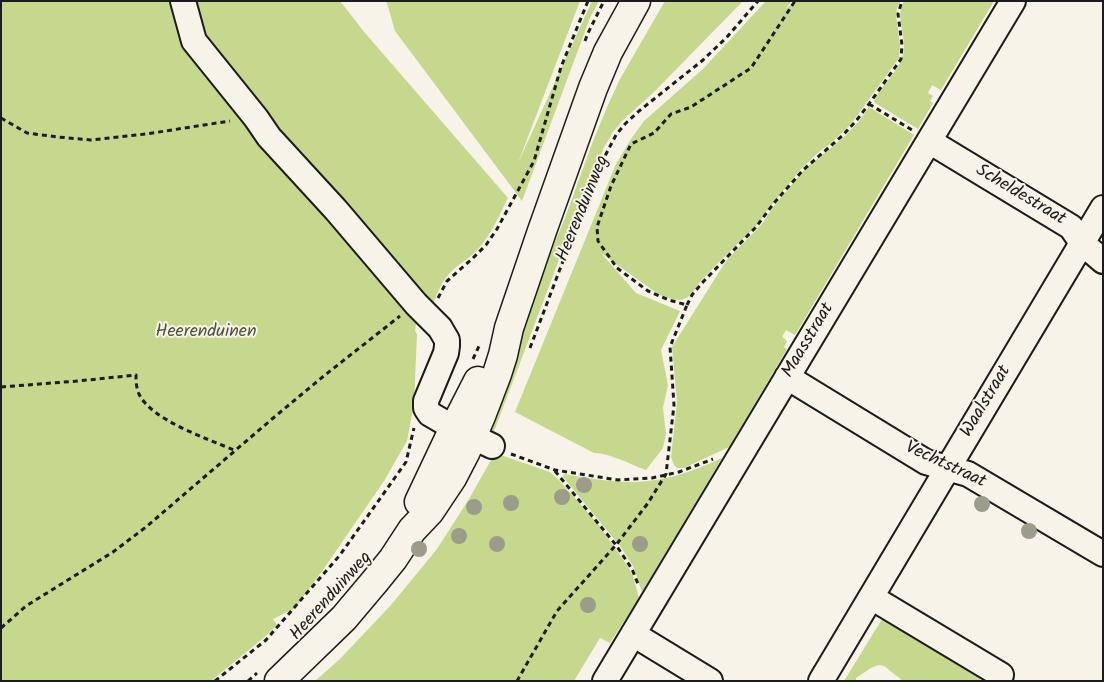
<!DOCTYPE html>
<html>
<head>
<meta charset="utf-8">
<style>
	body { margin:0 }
	#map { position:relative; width:1104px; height:682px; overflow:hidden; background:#f7f3e8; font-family:Kalam,sans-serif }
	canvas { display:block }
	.frame { position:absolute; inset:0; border:2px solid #1c1c1c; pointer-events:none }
</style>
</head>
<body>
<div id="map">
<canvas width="1104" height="682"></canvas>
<div class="frame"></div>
</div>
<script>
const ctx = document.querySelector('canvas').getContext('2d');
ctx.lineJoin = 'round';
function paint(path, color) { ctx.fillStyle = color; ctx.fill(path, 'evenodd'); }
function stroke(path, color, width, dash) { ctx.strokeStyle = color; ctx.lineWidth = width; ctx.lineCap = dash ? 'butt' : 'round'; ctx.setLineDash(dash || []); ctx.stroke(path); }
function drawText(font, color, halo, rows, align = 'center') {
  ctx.font = font + ' Kalam,sans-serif'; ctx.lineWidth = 4; ctx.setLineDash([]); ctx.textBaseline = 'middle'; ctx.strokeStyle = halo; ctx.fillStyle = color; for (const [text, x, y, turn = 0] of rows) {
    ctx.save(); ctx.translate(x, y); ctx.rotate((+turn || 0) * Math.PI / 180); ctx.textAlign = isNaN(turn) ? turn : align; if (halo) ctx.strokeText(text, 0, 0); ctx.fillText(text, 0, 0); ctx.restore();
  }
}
paint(new Path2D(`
	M1,1h339l25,32 143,165c-9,17 -16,36 -30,51 -7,8 -16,13 -24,20 -12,10 -17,25 -23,40l-11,-10 -5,32 2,3 -3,70 -7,37 -23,40 -59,86 -30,41 -22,11 4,6 -10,10 -56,46h-210z
	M387,1h193l-62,162 69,-151 5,-11h7l-9,17 -68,183 -127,-170 -8,-28z
	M665,1h78l-90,92 -30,27 -10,12 -9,15 -16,45 -23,52 -72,190 -12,-1 50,-134 34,-81 28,-77 15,-36 12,-26z
	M766,1h26l-7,8 11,-8h105l-4,7 -1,7 4,30 -1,13 -49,67 -20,19 -10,7 -19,18 -36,44 -3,5 -7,9c-19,18 -38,36 -55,55 -5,6 -8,14 -16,17 -7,3 -19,-2 -26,-5l-57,-41 35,40 44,18 -19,39 7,35 -5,23 3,26 -3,14 -17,22c-14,-5 -39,-18 -52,-17l-79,-41 101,-248 15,-25 13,-18 59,-52z
	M904,1h90l-53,89 -9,-5 -4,8 5,3 -3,5 3,2 -15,26 -43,-26 -1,-2c7,-16 25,-29 29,-46 5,-19 -9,-35 1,-54z
	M869,107l45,28 -119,200 -9,-5 -4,7 5,4 -3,6 3,2 -58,98 -45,21h-7l-3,-3 -3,-8 6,-55 -5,-55 54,-86 35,-36 13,-19 31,-37 39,-32 16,-17z
	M495,453l55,19 8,7 40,45 29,41 6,11 6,22 -29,45 -10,-5 -26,43h-259l25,-22 51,-54 46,-56 32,-50z
	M722,458l-80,134 -9,-26 -13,-20 -57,-69 1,-3c22,4 46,8 69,8 31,0 61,-11 89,-24z
	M884,616l99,59 -4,6h-76l-19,-15 -6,-1 -7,3 -15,10v3h-12z`), '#c5d88d');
const minor = new Path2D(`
	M183,1l11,40 62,77 13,19 67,73 80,94 24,24 7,12v6l-1,7 -20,48v7l4,6 24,14 38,18
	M929,141l142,86 11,16 21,18
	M787,377l139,85 42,12 135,80
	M871,597l130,78
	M633,634l77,47
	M605,681l408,-680
	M821,681l282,-473`);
const secondary = new Path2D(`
	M419,502l35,-74 24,-47
	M279,681l65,-63 32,-38 17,-21 19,-29 18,-19 22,-33 14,-27 15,-35 16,-42 6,-19 6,-27 33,-97 51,-143 15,-36 28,-51`);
stroke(minor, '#1c1c1c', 28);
stroke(secondary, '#1c1c1c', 31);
stroke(new Path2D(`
	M585,41l3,-8 16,-32
	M869,104l43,26
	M1,118l26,15 31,4 33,3 55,-6 84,-13
	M438,298l9,-17 25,-22 14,-14 11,-16 37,-68 27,-94 27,-66
	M687,305l5,-10 10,-12 54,-56 18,-24 29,-33 39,-34 14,-15 13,-17 32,-45 1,-14 -4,-31 4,-13
	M530,348l41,-108 18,-37 17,-49 10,-19 9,-11 14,-13 64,-51 24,-23 31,-36
	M473,359l6,-13
	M1,387l77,-6 58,-6c0,6 0,12 3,19 12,26 69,45 95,56
	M511,454l44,16 63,10 34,-2 27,-6 34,-13
	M555,471l61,74 16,24 6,15
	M1,628l25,-22 87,-54 33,-25 126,-108 53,-44 75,-59
	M215,681l51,-41 74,-85 66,-93 8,-34
	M248,681l9,-8
	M517,681l40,-70 59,-66 32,-42 18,-29 8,-69 -4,-58 17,-42 -18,-5 -21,-9 -31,-23 -19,-27 -1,-14 14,-41 20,-42 23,-11 17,-19 20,-7 60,-39 44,-67`), '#1c1c1c', 3, [5, 4]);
stroke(minor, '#f7f3e8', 24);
stroke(secondary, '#f7f3e8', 28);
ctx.fillStyle = '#9b9c8a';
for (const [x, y] of [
	[584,485],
	[562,497],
	[511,503],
	[982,504],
	[474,507],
	[1029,531],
	[459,536],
	[497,544],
	[640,544],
	[419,549],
	[588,605]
]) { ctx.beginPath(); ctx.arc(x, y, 8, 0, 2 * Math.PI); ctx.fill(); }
drawText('18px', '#1c1c1c', '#f7f3e8', [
	["Scheldestraat",1020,196,31],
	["Heerenduinweg",584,209,-68],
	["Maasstraat",809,341,-59],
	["Waalstraat",987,402,-59],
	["Vechtstraat",945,466,25],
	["Heerenduinweg",332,597,-48]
]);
drawText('18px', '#4f543e', '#f7f3e8', [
	["Heerenduinen",206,333]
]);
</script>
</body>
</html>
